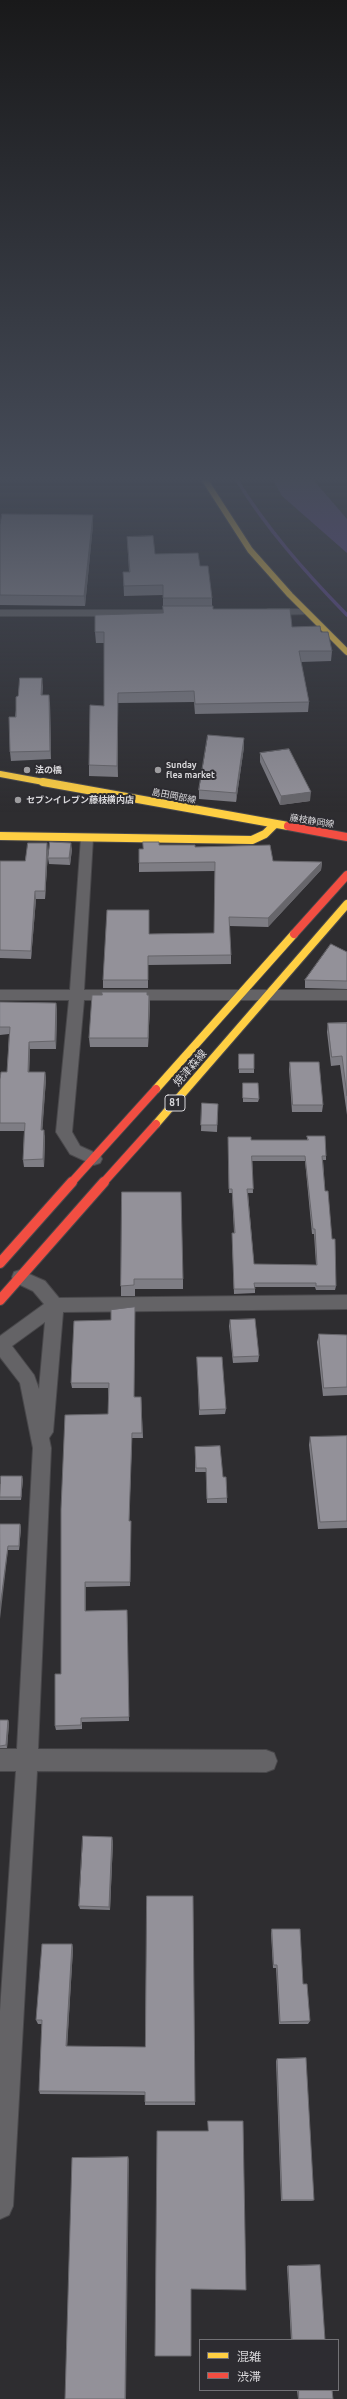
<!DOCTYPE html>
<html>
<head>
<meta charset="utf-8">
<style>
	body { margin:0 }
	#map { position:relative; width:347px; height:2399px; overflow:hidden; background:#2e2d30; font-family:Ubuntu,"Noto Sans JP",sans-serif }
	canvas { display:block }
	.legend { position:absolute; left:199px; top:2339px; width:140px; height:52px; box-sizing:border-box; background:#2d2c31; border:1px solid #727175; margin:0; padding:5px 7px; list-style:none; font-size:12px; color:#d9d8db }
	.legend li { display:flex; align-items:center; gap:8px; height:20px }
	.legend b { width:20px; border:1px solid #727175 }
</style>
</head>
<body>
<div id="map">
<canvas width="347" height="2399"></canvas>
<ul class="legend">
<li><b style="height:5px;background:#ffcf43"></b>混雑</li>
<li><b style="height:5px;background:#f24e42"></b>渋滞</li>
</ul>
</div>
<script>
const ctx = document.querySelector('canvas').getContext('2d');
ctx.lineJoin = 'round';
function paint(path, color) { ctx.fillStyle = color; ctx.fill(path, 'evenodd'); }
function stroke(path, color, width, dash) { ctx.strokeStyle = color; ctx.lineWidth = width; ctx.lineCap = dash ? 'butt' : 'round'; ctx.setLineDash(dash || []); ctx.stroke(path); }
function drawText(font, color, halo, rows, align = 'center') {
  ctx.font = font + ' Ubuntu,"Noto Sans JP",sans-serif'; ctx.lineWidth = 4; ctx.setLineDash([]); ctx.textBaseline = 'middle'; ctx.strokeStyle = halo; ctx.fillStyle = color; for (const [text, x, y, turn = 0] of rows) {
    ctx.save(); ctx.translate(x, y); ctx.rotate((+turn || 0) * Math.PI / 180); ctx.textAlign = isNaN(turn) ? turn : align; if (halo) ctx.strokeText(text, 0, 0); ctx.fillText(text, 0, 0); ctx.restore();
  }
}
paint(new Path2D(`
	M271,477h27l23,35 26,21v20l-65,-57z`), '#5d448e');
stroke(new Path2D(`
	M235,477c31,51 70,95 112,138`), '#5d448e', 3.5);
paint(new Path2D(`
	M291,477h20l36,42v18l-7,-2z`), '#5d448e');
const street = new Path2D(`
	M305,609l5,3 -1,2 -41,1 -5,-3 5,-3z
	M0,610h184l5,3 -5,3h-184z
	M87,834l6,4 -9,152h263v10h-263l-12,132 8,14 20,9 2,4 -2,4 -6,2 -24,-11 -14,-22 13,-132h-69v-10h70l11,-152z
	M20,1270l25,11 14,17 288,-3v14l-284,3 -10,120 -4,6 2,10 -13,301 228,1 8,3 3,8 -3,8 -8,3 -229,-1 -24,435 -4,9 -9,4v-208l16,-240h-16v-22h17l16,-301 -13,-65 -20,-26v-21l44,-32 -11,-13 -19,-9 -2,-5 2,-5zM45,1322l-6,67 -5,-14 -22,-29z`);
const slowFar1 = new Path2D(`
	M203,477l47,73 40,45 57,57
	M0,774l49,9`);
const slow = new Path2D(`
	M43,782l245,44
	M0,836l252,4 13,-6 9,-9
	M156,1089l138,-155
	M156,1124l191,-220`);
const jamFar1 = new Path2D(`
	M288,826l59,11
	M294,934l53,-59
	M71,1183l85,-94
	M103,1183l53,-59`);
const jam = new Path2D(`
	M0,1263l72,-81
	M0,1300l104,-118`);
stroke(street, '#49484b', 2);
stroke(slowFar1, '#49484b', 8);
stroke(slow, '#49484b', 10);
stroke(jamFar1, '#49484b', 10);
stroke(jam, '#49484b', 12);
paint(street, '#646366');
stroke(slowFar1, '#ffcf43', 6);
stroke(slow, '#ffcf43', 8);
stroke(jamFar1, '#f24e42', 8);
stroke(jam, '#f24e42', 10);
paint(new Path2D(`
	M0,525h93l-8,81 -85,-1z
	M127,537l28,17 45,12 12,32v8l1,3 79,18 29,5 11,19 -1,10 -30,1 8,40 -1,10 -113,2 -1,-12 -76,1v74l-29,-1v-11l15,-59v-63h-8l-1,-11 68,-19v-18l-39,1 -1,-24h6z
	M43,686l-1,9 8,8 1,56 -40,2 -1,-9 8,-56z
	M244,738v9l-8,55 -37,-3v-9z
	M260,753l50,48 -30,4 -20,-43z
	M159,845l36,2 78,14 49,1 -1,8 -53,57 -39,-1 2,29v9l-83,1v23h-45v-8l46,-61v15l65,-1 1,-62 -76,1v-9l4,-14z
	M72,849l-2,16 -21,-1 -1,-6z
	M48,851l-3,48h-9l-5,60 -31,-1v-97h25z
	M347,952v37l-42,-1v-8z
	M148,995h1l1,10 -2,42h-58l-1,-9z
	M0,1002l56,1 1,8 -1,38h-26l-1,23h16l1,7 -4,51 3,7 -1,30h-20l-1,-7 1,-29h-24v-52l7,-7 2,-38 -9,1z
	M347,1022v93l-7,-50 -9,1 -4,-34 1,-9z
	M239,1054h15v19h-15z
	M290,1062l33,43 -1,7h-30l-3,-43z
	M243,1083l16,16 -1,3h-15z
	M202,1103l16,1 -1,28 -16,-1z
	M307,1136l19,20v4h-3l2,31 7,48 4,47 -1,4h-19l-1,-3h-60v6l-21,1 -2,-57v-4h2l-2,-40h-3l-1,-51 23,-2h56zM252,1161h53l7,73h2l2,31 -62,-1 -6,-71h5z
	M122,1192l61,87v10h-48v7h-14v-10z
	M230,1320l29,36 -1,6 -25,1 -4,-37z
	M74,1321l61,76h6l2,41h-11l-3,83 2,5 -1,60 -44,1v24l41,-1 2,111 -47,1v7l-26,1 -1,-4 6,-52 47,-260v-26h-36l-1,-5z
	M319,1334l28,1v60l-24,1 -6,-54z
	M197,1357l29,52 -1,5 -26,1z
	M347,1436v92l-29,1 -9,-84 1,-8z
	M195,1447l28,30 4,21v5h-20l-1,-31h-11z
	M23,1479l-2,21h-21v-16z
	M0,1524h20l1,4 -2,22h-11z
	M0,1720h8l1,3 -2,25h-7z
	M113,1841l-3,69 -30,-1 -1,-3z
	M272,1929l31,55 7,37 -2,3h-29l-3,-56h-3l-2,-35z
	M72,1944l1,5 -6,97 128,56v3h-50v-10l-105,-1 -1,-3 3,-67h-4l-2,-4z
	M277,2059l37,141 -2,1h-31l-5,-140z
	M287,2266h1l37,74h-34z
	M297,2390h35l1,9h-35z`), '#7e7d84');
paint(new Path2D(`
	M93,515v10l-8,81 -1,-10z
	M42,678l1,8 -1,18 -1,-9z
	M118,693v84l-1,-11z
	M49,695l1,8 1,56 -1,-8z
	M244,738v9l-8,55v-9z
	M311,792l-1,9 -30,4 1,-9z
	M47,843l1,8 -3,48v-8z
	M71,843l1,6 -2,16 -1,-7z
	M322,862l-1,8 -53,57v-9z
	M35,891l1,8 -5,60v-8z
	M149,995l1,10 -2,42v-9z
	M56,1003l1,8 -1,38 -1,-8z
	M29,1042l1,7 -1,31 -1,-8z
	M45,1072l1,7 -4,58 -1,-7z
	M44,1130l1,7 -1,30 -1,-8z
	M132,1433v5l-3,88v-5z
	M22,1476l1,3 -2,21v-3z
	M20,1524l1,4 -2,22v-4z
	M8,1546v4l-8,69v-11z
	M85,1582l1,5v28l-1,-4z
	M8,1720l1,3 -2,25 -1,-3z
	M112,1837l1,4 -3,69 -1,-3z
	M72,1944l1,5 -6,101 -1,-4z
	M128,2157l1,2 -3,240h-1z`), '#67666b');
const building = new Path2D(`
	M2,514l91,1 -9,81 -84,-1v-70z
	M153,536l2,18 43,-1 2,13h8l4,32h-49v-13l-39,1 -1,-14h7l-3,-35z
	M163,606h50v3h77l2,18 28,-1 1,6h7l4,19h-33l10,51 -114,2 -1,-13 -76,2 -1,73 -28,-1 1,-60 14,1v-74h-9v-17l68,-2z
	M20,678h22l-1,17h8l1,56 -40,1 -1,-35h7v-20l2,-1z
	M208,735l36,3 -8,55 -37,-3z
	M289,749l22,43 -30,4 -21,-43z
	M50,842l21,1 -2,15h-21z
	M143,842h16v3h36v2l75,-2 3,16 49,1 -54,56 -39,-1 2,38 -83,1v24h-45l4,-70h42v24l65,-1 1,-71 -76,1v-14h4z
	M28,843h19l-2,48h-10l-4,60 -31,-1v-89h25z
	M331,944l16,8v29l-42,-1z
	M102,992h45v3h2l-1,43h-59l3,-43h10z
	M0,1002l56,1 -1,38 -26,1 -1,30h17l-4,58h3l-1,29 -20,1 2,-37h-25v-44l1,-7h6l3,-45h-10z
	M328,1023h19v73l-5,-40 -10,1z
	M239,1054h15v15h-15z
	M290,1062h29l4,43h-30z
	M243,1083h15l1,16 -16,-1z
	M202,1103l16,1 -1,21h-16z
	M307,1136h18l1,20h-4l3,35h3l4,48h3l1,47h-20v-3h-62l1,6h-21l-2,-56h3l-3,-44h-3l-1,-52h23v3h57zM252,1156h53l8,73h2l2,36 -63,-1 -7,-75h6z
	M122,1192h59l2,87h-49v6l-13,1z
	M135,1307l-1,90h7l1,36h-10l-3,88h2l-1,61h-45v29l42,-1 2,107 -48,1v7l-26,1v-52h6v-165l4,-94 43,-1 1,-31h-38l3,-62 37,-1v-10z
	M255,1319l4,37 -26,1 -3,-37z
	M319,1334l28,1v52l-23,1z
	M197,1357h25l4,52 -26,1z
	M347,1436v85l-27,1 -10,-85z
	M220,1446l3,31h3l1,21 -20,1 -1,-31h-10l-1,-21z
	M1,1476h21l-1,21h-21z
	M0,1524h20l-1,22h-11l-8,62z
	M0,1720h8l-2,25 -6,1z
	M83,1836l29,1 -3,70 -30,-1z
	M147,1896h46l2,206h-50v-10l-106,-1 3,-71h-6l6,-76h30l-6,102 79,1z
	M272,1929h28l3,55h4l3,37 -30,1 -3,-57h-3z
	M306,2058l8,142h-32l-5,-141z
	M208,2121h35l3,169 -55,-1v67h-36l2,-225h51z
	M128,2157l-3,242h-60l7,-241z
	M320,2265l5,75h-33l-4,-74z
	M299,2390h33l1,9h-34z`);
paint(building, '#939199');
stroke(building, '#67666b', 1);
const sky = ctx.createLinearGradient(0, 0, 0, 813);
sky.addColorStop(0, '#19191a');
sky.addColorStop(0.59, '#464c59');
sky.addColorStop(1, '#464c5900');
ctx.fillStyle = sky;
ctx.fillRect(0, 0, 347, 813);
for (const [x, y, r, color] of [
	[27,770,4,"#9d9c9f"],
	[158,770,4,"#9d9c9f"],
	[18,800,4,"#9d9c9f"]
]) { const dot = new Path2D(); dot.arc(x, y, r, 0, 2 * Math.PI); ctx.fillStyle = color; ctx.fill(dot); stroke(dot, '#2d2c31', 1.5); }
drawText('bold 9px', '#d9d8db', '#2d2c31', [
	["Sunday",166,765],
	["flea market",166,775],
	["法の橋",35,770],
	["セブンイレブン藤枝横内店",26,800]
], 'left');
drawText('9px', '#d9d8db', '#2d2c31', [
	["島田岡部線",174,796,11],
	["藤枝静岡線",312,821,9]
]);
for (const [x, y, w] of [
	[175,1103,20]
]) { const box = new Path2D(); box.roundRect(x - w / 2, y - 8, w, 16, 3); ctx.fillStyle = '#2d2c31'; ctx.fill(box); stroke(box, '#d9d8db', 1); }
drawText('bold 10px', '#d9d8db', null, [
	["81",175,1103]
]);
drawText('11px', '#d9d8db', '#2d2c31', [
	["焼津森線",190,1068,-49]
]);
</script>
</body>
</html>
